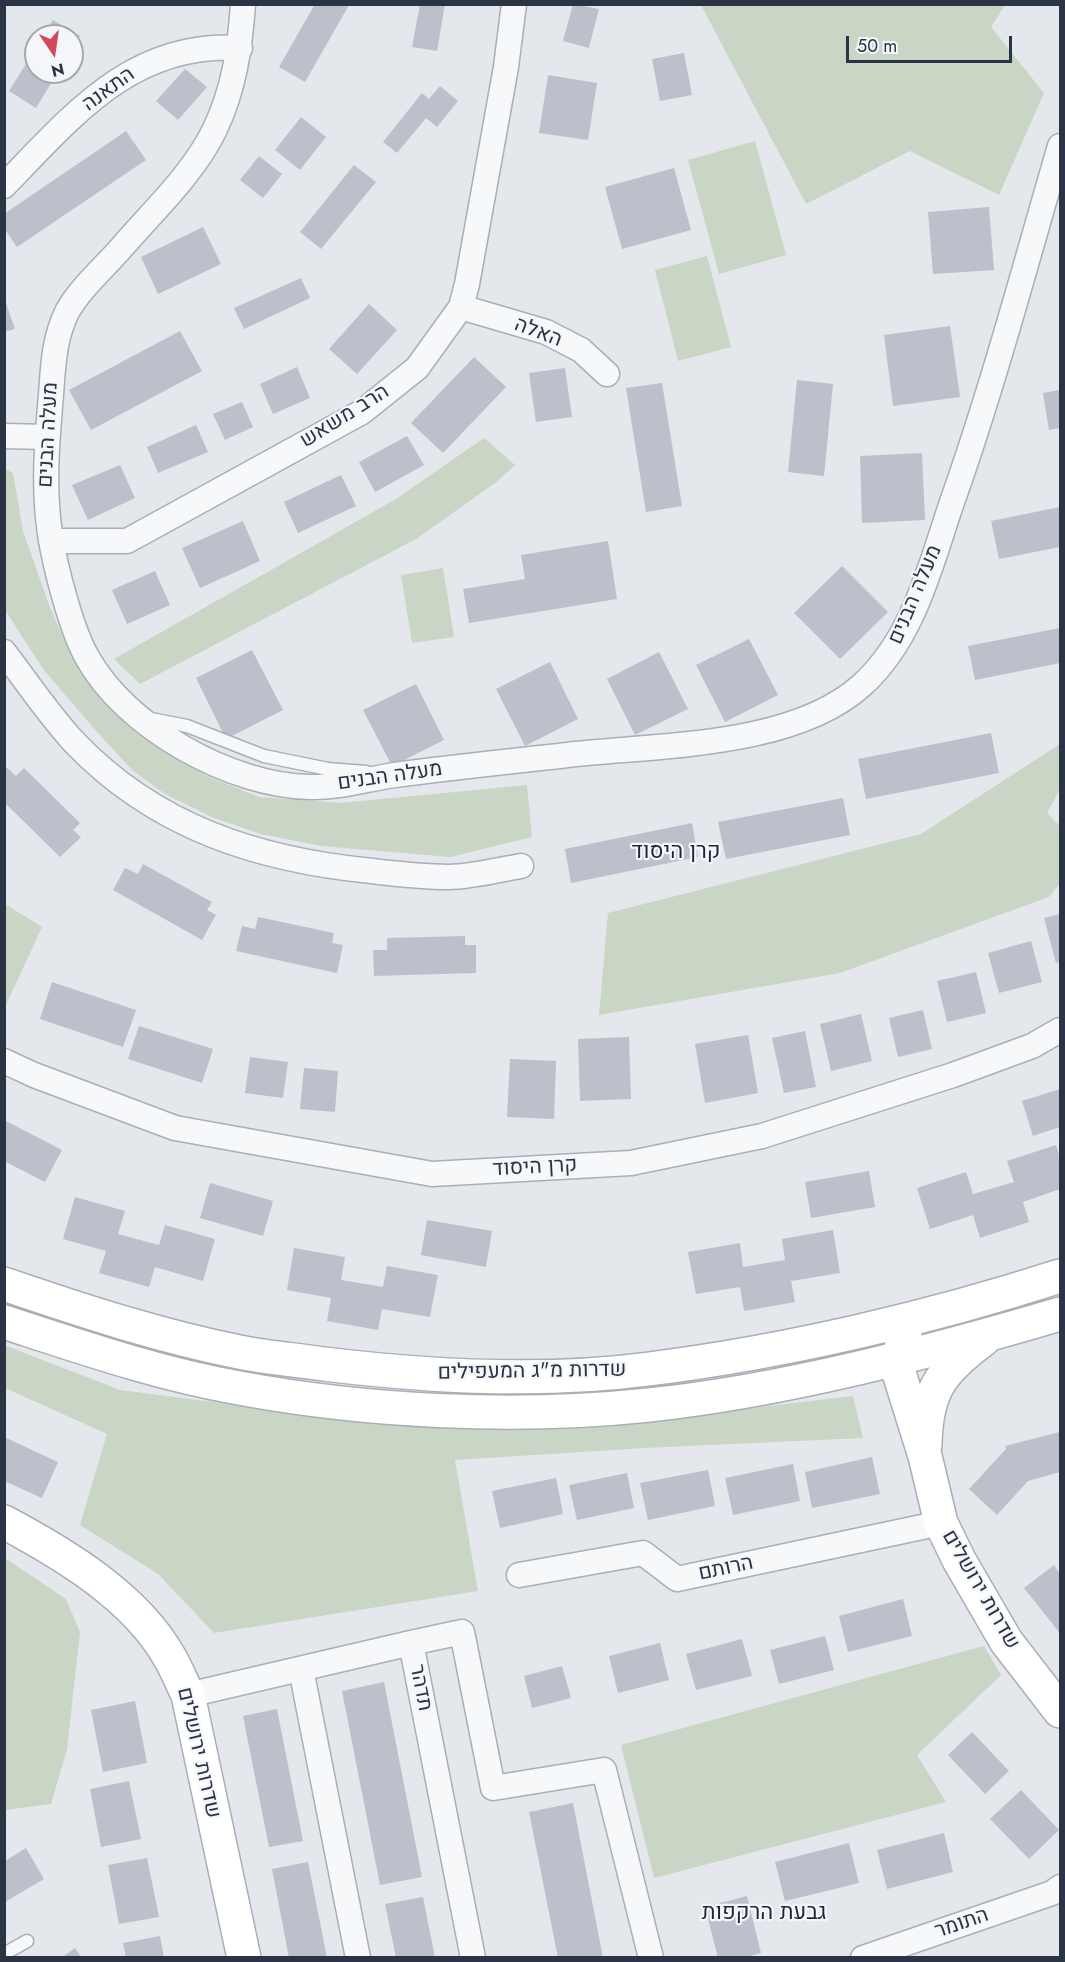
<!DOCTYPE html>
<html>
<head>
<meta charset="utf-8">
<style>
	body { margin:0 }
	#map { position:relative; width:1065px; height:1962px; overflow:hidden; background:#e4e7ec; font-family:Jost,sans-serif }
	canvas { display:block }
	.frame { position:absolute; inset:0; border:6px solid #2b3445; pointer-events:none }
	.north { position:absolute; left:24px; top:24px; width:60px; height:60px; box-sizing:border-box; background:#f4f6f9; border:2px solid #a4a8b1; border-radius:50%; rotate:167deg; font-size:16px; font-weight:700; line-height:24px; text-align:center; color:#2b3445 }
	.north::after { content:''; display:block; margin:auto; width:21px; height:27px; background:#d1495b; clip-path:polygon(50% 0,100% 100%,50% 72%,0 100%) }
	.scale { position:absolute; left:846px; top:36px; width:166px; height:27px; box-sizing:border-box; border:3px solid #2b3445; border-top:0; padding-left:8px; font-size:18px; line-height:21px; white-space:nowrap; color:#2b3445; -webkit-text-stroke:4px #f4f6f9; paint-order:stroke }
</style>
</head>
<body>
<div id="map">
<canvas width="1065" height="1962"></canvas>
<div class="frame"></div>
<div class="north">N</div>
<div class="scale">50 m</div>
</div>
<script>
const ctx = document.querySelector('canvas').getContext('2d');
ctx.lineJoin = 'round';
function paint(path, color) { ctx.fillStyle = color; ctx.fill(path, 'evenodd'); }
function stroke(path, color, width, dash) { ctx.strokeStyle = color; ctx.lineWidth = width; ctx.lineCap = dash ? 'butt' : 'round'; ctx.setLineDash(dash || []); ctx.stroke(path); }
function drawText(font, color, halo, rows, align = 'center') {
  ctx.font = font + ' Jost,Heebo,sans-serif'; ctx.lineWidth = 4.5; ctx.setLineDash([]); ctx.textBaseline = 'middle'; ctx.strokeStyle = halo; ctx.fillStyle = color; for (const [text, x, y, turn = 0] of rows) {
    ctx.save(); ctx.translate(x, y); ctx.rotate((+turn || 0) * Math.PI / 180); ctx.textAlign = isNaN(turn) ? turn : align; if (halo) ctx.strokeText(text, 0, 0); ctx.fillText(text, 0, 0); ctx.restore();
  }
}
paint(new Path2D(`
	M701,5h304l-14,22 53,66 -45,102 -89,-44 -104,53z
	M755,141l31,114 -67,19 -31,-114z
	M707,256l24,91 -53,14 -23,-91z
	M484,438l31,27 -20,18 -79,56 -276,145 -26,-25 282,-160z
	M5,469l8,4 10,58 26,74 24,54 32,42 30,30 72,45 52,21 81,6 187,-18 5,52 -82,20 -129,-11 -60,-12 -47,-16 -49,-24 -32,-23 -43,-47 -47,-55 -38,-59z
	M443,568l11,69 -42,6 -11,-68z
	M1060,744v45l-13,24 13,13v57l-11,14 -209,76 -241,42 9,-102 313,-79z
	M5,904l37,23 -37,80z
	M4,1345l116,45 233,30h297l203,-24 10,42 -218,10 -190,12 23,131 -264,42 -56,-59 -78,-49 27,-91 -102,-46z
	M5,1558l61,41 14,33 -13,117 -16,55 -46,6z
	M984,1646l17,29 -84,80 29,47 -292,76 -33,-133z`), '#c9d6c5');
paint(new Path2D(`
	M315,4l34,1 -44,77 -26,-15z
	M420,4h25l-8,47 -25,-4z
	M573,4l26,5 -10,39 -26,-7z
	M53,20l27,16 -8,13v-13h-29z
	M36,48v24h22l-22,36 -27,-17z
	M684,53l8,42 -32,6 -8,-42z
	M185,69l22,18 -29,33 -22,-19z
	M548,75l49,8 -9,57 -49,-7z
	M440,86l18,15 -21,26 -11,-9 -29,35 -14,-11 39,-49 7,6z
	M301,117l25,20 -26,33 -25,-20z
	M126,131l20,29 -129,87 -13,-19v-14z
	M259,156l23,18 -19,24 -23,-18z
	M354,165l22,17 -55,67 -21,-17z
	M674,168l17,62 -69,19 -17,-62z
	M989,207l5,63 -61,4 -5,-62z
	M203,227l18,37 -63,30 -17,-37z
	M301,278l9,20 -66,31 -10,-21z
	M4,297l11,32 -11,3z
	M369,304l28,26 -40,44 -28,-25z
	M950,326l10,71 -67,9 -9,-71z
	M180,331l22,40 -111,59 -22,-40z
	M474,357l32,30 -63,66 -32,-30z
	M297,367l13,31 -37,16 -13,-30z
	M565,368l7,49 -36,5 -7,-49z
	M797,380l36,4 -9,92 -36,-4z
	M662,383l20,123 -36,6 -20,-124z
	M1060,390v38l-11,2 -6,-37z
	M242,402l11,25 -28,13 -12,-26z
	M196,425l12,27 -50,21 -11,-26z
	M407,436l17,29 -49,27 -16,-30z
	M922,453l3,67 -63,3 -2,-67z
	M120,465l15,33 -47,22 -16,-35z
	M341,475l15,31 -58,27 -14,-31z
	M1060,507v40l-61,12 -8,-38z
	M243,521l17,40 -60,27 -18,-40z
	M608,541l9,58 -148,24 -6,-34 62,-10 -4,-24z
	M842,566l46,46 -48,47 -46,-46z
	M155,571l15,34 -43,19 -15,-34z
	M1060,628v35l-85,17 -7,-34z
	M749,639l29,56 -53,27 -29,-57z
	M252,650l31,60 -57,29 -30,-61z
	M659,652l29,57 -53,26 -28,-56z
	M550,662l28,57 -53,27 -29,-57z
	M416,684l28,56 -52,26 -29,-56z
	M991,733l8,40 -133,26 -8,-40z
	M6,767l10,9 8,-8 56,55 -7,7 8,7 -21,20 -56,-55z
	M843,798l7,37 -124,24 -8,-37z
	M692,823l6,34 -127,26 -6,-34z
	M143,864l69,38 -5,8 9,5 -14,25 -89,-50 12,-22 13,6z
	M1060,914v48l-4,1 -12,-45z
	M258,917l76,16 -2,10 11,2 -6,28 -101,-22 6,-25 13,3z
	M465,936v9h11v28l-102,3 -1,-26h14v-12z
	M1031,941l11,41 -43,11 -11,-40z
	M976,972l10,41 -39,9 -10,-41z
	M52,982l84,28 -13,37 -83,-28z
	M923,1010l9,39 -34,8 -9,-39z
	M861,1014l11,47 -41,10 -11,-47z
	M139,1026l74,23 -11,34 -74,-24z
	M805,1031l11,56 -32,6 -12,-55z
	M748,1035l10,58 -53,10 -10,-59z
	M629,1037l2,62 -51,2 -2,-62z
	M250,1057l38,5 -5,36 -38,-5z
	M510,1059l46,2 -2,58 -47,-2z
	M304,1068l34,3 -3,41 -35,-3z
	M1060,1089v38l-27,9 -11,-35z
	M4,1120l58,30 -17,32 -41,-21z
	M1056,1145l4,13v31l-37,13 6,20 -49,16 -7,-23 -43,14 -13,-41 49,-16 7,22 41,-12 -7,-21z
	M869,1171l6,36 -64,11 -6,-36z
	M210,1183l63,18 -10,35 -63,-18z
	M75,1197l50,14 -7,23 41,11 6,-20 50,14 -12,42 -48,-14 -6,20 -50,-14 7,-22 -43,-12z
	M427,1220l65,11 -6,36 -65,-12z
	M833,1230l7,43 -49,8 4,21 -51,9 -4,-24 -44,7 -8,-42 52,-9 3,24 42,-7 -3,-21z
	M294,1248l51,9 -4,23 42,7 4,-21 51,9 -8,42 -48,-8 -4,21 -51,-9 4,-23 -44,-8z
	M1060,1432v40l-32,9 -31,34 -28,-26 37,-40 -1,-3z
	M4,1437l54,25 -16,36 -38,-17z
	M872,1457l8,37 -68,14 -7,-36z
	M793,1464l7,37 -67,14 -8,-37z
	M708,1470l7,36 -67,14 -8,-37z
	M627,1473l7,35 -57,12 -8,-35z
	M556,1478l7,36 -63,14 -8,-37z
	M1054,1565l6,9 -1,58 -35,-44z
	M903,1599l9,37 -64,16 -9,-36z
	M825,1636l9,34 -55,14 -9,-34z
	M742,1639l10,37 -56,14 -10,-36z
	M660,1643l9,37 -51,13 -9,-37z
	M562,1666l9,32 -39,10 -8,-32z
	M384,1682l38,195 -42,8 -38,-194z
	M135,1701l12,62 -44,9 -12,-62z
	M277,1709l26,132 -34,6 -26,-131z
	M972,1732l37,39 -24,23 -37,-39z
	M129,1781l12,58 -40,8 -11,-58z
	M1021,1790l38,40 -30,29 -39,-40z
	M573,1803l30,155h-45l-29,-146z
	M944,1833l9,39 -66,17 -10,-39z
	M849,1843l10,40 -74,18 -10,-39z
	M26,1848l18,31 -39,23v-41z
	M147,1858l12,59 -40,7 -11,-59z
	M308,1862l19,96h-38l-17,-89z
	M747,1896l14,57 -18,5h-25l-13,-51z
	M423,1897l12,61h-39l-11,-54z
	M160,1936l4,22h-38l-3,-15z
	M75,1948l7,10h-21z`), '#bbc0ca');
const lane = new Path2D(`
	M151,719l36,7 77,30 64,13 38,3
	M4,1954l23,-13`);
const street = new Path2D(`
	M243,4c-3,44 -9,85 -28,125 -21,44 -61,81 -93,118 -17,20 -42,41 -55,65 -13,26 -14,54 -16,83 -4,47 -8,92 -1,139 5,32 21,95 37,123 38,70 144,129 223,130 28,1 57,-8 85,-12 60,-8 120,-14 181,-21 87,-9 219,-8 286,-69 51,-46 68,-118 89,-180 42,-118 74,-239 109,-359
	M4,186c69,-71 129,-145 236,-138
	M461,307l85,25 35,18 26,24
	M4,436l43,1
	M51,541h76l235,-129 55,-44 44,-61 6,-23 39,-217 8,-63
	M4,652c23,30 45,63 70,90 81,85 184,118 298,129 25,3 51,6 77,6 23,0 48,-7 72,-11
	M4,1061l30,14 141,53 257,46 199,-11 131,-27 191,-61 79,-29 28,-16
	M519,1575l124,-22 34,26 264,-56
	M411,1643l51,-11 31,156 111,-18 47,188
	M301,1669l57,289
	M188,1695l223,-52 62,315
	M863,1958l189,-65 8,-6`);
const secondary = new Path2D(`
	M4,1284c79,27 158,53 240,69 26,5 54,7 80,11 107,13 218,19 325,5 136,-17 281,-51 411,-93
	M4,1322c77,25 155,52 235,66 130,24 278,31 410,17 134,-14 282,-53 411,-91
	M905,1336l-7,21 1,16 26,83 16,67 18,37 47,81 54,70
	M925,1445c1,-55 16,-74 59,-106
	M4,1522c60,32 132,75 166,136 7,12 12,25 18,37l56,263`);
stroke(lane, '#a9aeb7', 15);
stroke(street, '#a9aeb7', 27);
stroke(secondary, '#a9aeb7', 36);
stroke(lane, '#f7f8fa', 12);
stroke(street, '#f7f8fa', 24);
stroke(secondary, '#fff', 33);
drawText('21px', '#2b3445', '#f4f6f9', [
	["התאנה",109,90,-36],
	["האלה",538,333,21],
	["הרב משאש",345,417,-32],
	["מעלה הבנים",49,435,-87],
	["מעלה הבנים",916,595,-67],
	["מעלה הבנים",390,777,-8],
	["קרן היסוד",535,1168,-3],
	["שדרות מ\"ג המעפילים",532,1372,-1],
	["הרותם",726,1569,-12],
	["שדרות ירושלים",980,1590,60],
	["תדהר",420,1688,79],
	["שדרות ירושלים",198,1753,77],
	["התומר",962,1924,-19]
]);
drawText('22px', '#1d2536', '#f4f6f9', [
	["קרן היסוד",676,853],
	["גבעת הרקפות",764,1914]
]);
</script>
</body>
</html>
